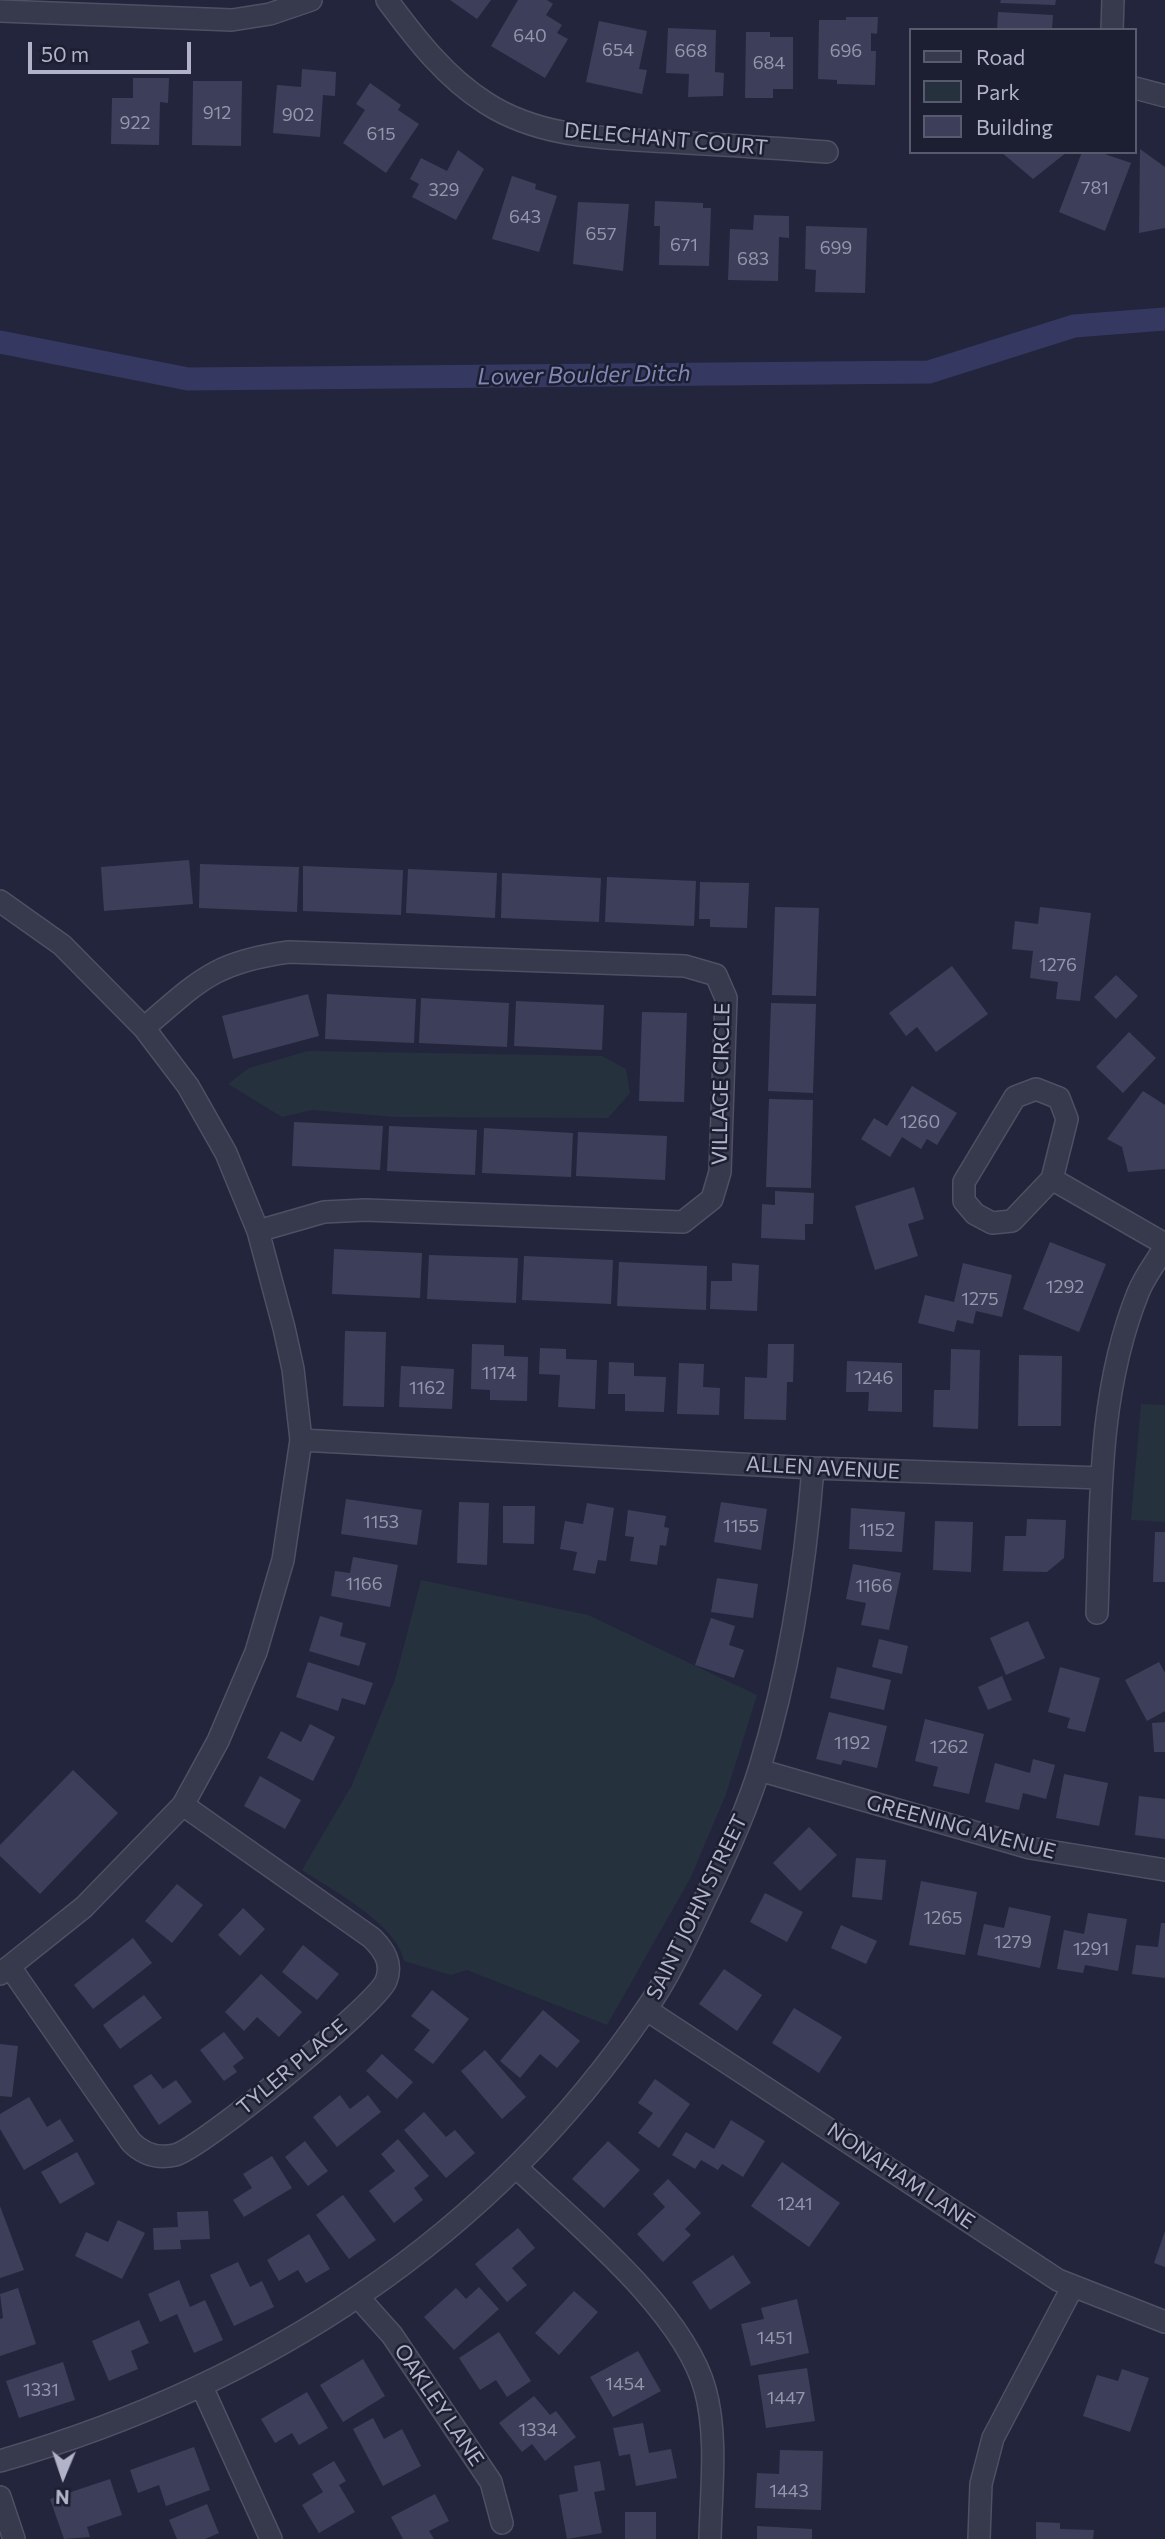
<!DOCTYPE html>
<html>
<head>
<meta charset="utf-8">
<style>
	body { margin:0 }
	#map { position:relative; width:1165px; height:2539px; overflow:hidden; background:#23253c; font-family:Commissioner,sans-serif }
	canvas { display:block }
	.legend { position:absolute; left:909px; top:28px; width:228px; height:126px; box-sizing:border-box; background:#1c1e31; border:2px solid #585a6d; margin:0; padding:9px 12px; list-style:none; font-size:21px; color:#b2b3c8 }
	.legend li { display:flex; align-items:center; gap:14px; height:35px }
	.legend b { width:35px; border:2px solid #585a6d }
	.north { position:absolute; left:28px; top:2441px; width:70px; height:70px; -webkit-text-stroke:5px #1c1e31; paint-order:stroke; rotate:182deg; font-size:19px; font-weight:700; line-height:28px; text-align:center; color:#b2b3c8 }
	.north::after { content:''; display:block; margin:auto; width:24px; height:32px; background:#b2b3c8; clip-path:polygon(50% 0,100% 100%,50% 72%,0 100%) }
	.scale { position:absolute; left:28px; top:42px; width:163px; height:32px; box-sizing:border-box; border:4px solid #b2b3c8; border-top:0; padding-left:9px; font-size:21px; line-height:24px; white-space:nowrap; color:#b2b3c8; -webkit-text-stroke:5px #1c1e31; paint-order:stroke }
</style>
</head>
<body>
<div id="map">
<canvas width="1165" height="2539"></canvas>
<ul class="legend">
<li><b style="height:9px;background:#37394c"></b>Road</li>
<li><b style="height:19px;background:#25323d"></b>Park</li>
<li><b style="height:19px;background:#3d3f5a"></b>Building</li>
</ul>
<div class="north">N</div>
<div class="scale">50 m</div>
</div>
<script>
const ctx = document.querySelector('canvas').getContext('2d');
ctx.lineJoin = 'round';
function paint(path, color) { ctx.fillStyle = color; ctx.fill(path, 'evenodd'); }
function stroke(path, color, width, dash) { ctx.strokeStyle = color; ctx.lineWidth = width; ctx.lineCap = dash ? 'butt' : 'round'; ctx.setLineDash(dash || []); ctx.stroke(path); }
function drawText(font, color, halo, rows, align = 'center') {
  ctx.font = font + ' Commissioner,sans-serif'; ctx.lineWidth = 5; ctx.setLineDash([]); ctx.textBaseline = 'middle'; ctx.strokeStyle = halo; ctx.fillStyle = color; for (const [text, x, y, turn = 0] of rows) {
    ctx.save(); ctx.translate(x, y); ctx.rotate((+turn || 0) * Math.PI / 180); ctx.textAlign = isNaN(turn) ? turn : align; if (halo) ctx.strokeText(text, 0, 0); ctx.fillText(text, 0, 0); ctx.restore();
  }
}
paint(new Path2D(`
	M308,1051l294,5 24,13 4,24 -22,25 -213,-1 -83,-7 -30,7 -54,-33 21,-16z
	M1141,1404l24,1v117l-34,-2z
	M421,1580l167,35 169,80 -31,99 -35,83 -84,148 -140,-55 -16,5 -47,-14c-6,-36 -72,-71 -102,-91l50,-85 43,-105z`), '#25323d');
stroke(new Path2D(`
	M0,342l188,37 741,-7 145,-46 91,-7`), '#353961', 23);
paint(new Path2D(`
	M450,0h41l-14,19z
	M518,0h29l6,4 -7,11 16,10 -5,8 11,6 -23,39 -54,-32z
	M1001,0h55l-1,5 -55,-2z
	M998,12l55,3 -1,15h-55z
	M846,17h32l-1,17 -6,-1v18h5l-1,34 -38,-1v-4l-19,-1 1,-59h27z
	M599,21l48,10 -8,38 8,1 -5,24 -56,-12z
	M668,28l48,2 -1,42 9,1 -1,23 -35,1 1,-23 -23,-1z
	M746,32h24v5h23v52h-20v9h-28z
	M302,69l34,3 -1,24 -12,-1 -3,42 -47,-4 4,-48 24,2z
	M133,78h36l-1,25 -8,-1 -1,43 -48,-1 1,-46h21z
	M193,81h49l-1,65 -49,-1z
	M370,83l31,22 -3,5 21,14 -33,49 -43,-30 22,-33 -9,-6z
	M1140,149l25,18v61l-26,5z
	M458,150l26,19 -28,51 -44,-23 7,-13 -9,-5 11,-21 26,13z
	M1001,152h66l-34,27z
	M1082,152h17l32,11 -26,68 -46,-19z
	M512,176l24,8 -1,5 22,7 -18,56 -47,-13z
	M655,201l48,2v5h8l-2,58 -50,-1 1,-39h-6z
	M578,202l51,2 -6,67 -50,-7z
	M754,215l35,1v22l-10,-1 -1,44 -50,-1 2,-51 23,1z
	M806,226l61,2 -2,65 -50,-1 1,-22 -11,-1z
	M189,860l4,44 -89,7 -3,-44z
	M200,864l99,3 -2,45 -98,-4z
	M303,866l100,4 -2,45 -98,-4z
	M408,869l89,4 -2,45 -89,-5z
	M502,873l99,5 -2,44 -98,-4z
	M607,877l89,4 -2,45 -89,-4z
	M700,882l49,1 -2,45 -37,-1v-8h-11z
	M775,907l44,1 -3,88 -44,-1z
	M1040,907l51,6 -11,88 -24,-2 2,-17 -28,-4 3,-27 -21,-2 3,-28 23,3z
	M952,966l36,48 -52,38 -19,-25 -11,9 -17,-23z
	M1116,975l22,21 -22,23 -22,-22z
	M308,994l11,42 -86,23 -11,-43z
	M327,994l89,5 -2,44 -89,-4z
	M421,998l88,5 -2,44 -88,-4z
	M516,1001l88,4 -2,45 -88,-4z
	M771,1003l45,1 -3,89 -45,-2z
	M642,1012l45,1 -3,89 -45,-1z
	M1129,1032l27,26 -33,35 -27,-26z
	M912,1086l45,27 -20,32 -10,-6 -6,10 -19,-12 -12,20 -29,-18 13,-21 13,8z
	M1143,1091l22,14v64l-37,3 -6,-25 -15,-8z
	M769,1099l44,1 -2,88 -45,-1z
	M294,1122l89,4 -3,44 -88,-4z
	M389,1126l88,4 -2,45 -88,-4z
	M484,1128l89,5 -2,44 -89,-4z
	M578,1132l89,4 -2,44 -89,-4z
	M914,1187l10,32 -16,5 10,32 -43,14 -20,-64z
	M775,1191l39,2 -1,31h-8v16l-44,-2 1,-34 13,1z
	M1050,1242l56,22 -27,68 -56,-23z
	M334,1249l88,4 -2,45 -88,-4z
	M429,1255l89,3 -2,45 -89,-4z
	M524,1256l89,4 -2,44 -89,-4z
	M619,1262l88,4 -1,44 -89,-4z
	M732,1263l27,2 -2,46 -47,-2 1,-28h21z
	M963,1263l49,12 -10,42 -26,-6 -3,13 -16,-4 -3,12 -36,-9 7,-28 29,7z
	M345,1331l41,1 -2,75 -41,-1z
	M472,1344l32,1v11l24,1 -1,44 -37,-1v-10l-19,-1z
	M768,1344h26l-1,38h-6l-1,38 -42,-1 1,-42 22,1z
	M540,1348l26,1v10l31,1 -2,49 -37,-2 2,-32 -21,-1z
	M951,1349l29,1 -2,79 -45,-2 1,-37h16z
	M1019,1355l43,1 -1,70h-43z
	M847,1361l55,2v49l-34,-1 1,-19h-23z
	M609,1362l25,1v13l32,1 -2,35 -39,-1v-17h-17z
	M679,1363l25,1 -1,23 17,1 -1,27 -42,-1z
	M401,1366l53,3 -2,40 -53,-2z
	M346,1499l76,11 -5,35 -76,-11z
	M459,1502l30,1 -2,62 -30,-2z
	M721,1502l46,7 -6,41 -47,-8z
	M587,1503l27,5 -8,53 -8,-1 -3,14 -22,-4 4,-18 -17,-3 5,-28 18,3z
	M503,1506h32l-1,38 -31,-1z
	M851,1508l54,4 -3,40 -53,-3z
	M628,1510l38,6 -2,11 5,1 -3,18 -6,-1 -3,20 -27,-4 4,-24 -9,-1z
	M1027,1519l39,1 -2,38 -17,14 -44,-1 2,-35h21z
	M935,1521l38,1 -2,50 -38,-2z
	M1155,1532h10v50h-12z
	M353,1557l45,8 -8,42 -59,-11 4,-25 15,2z
	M853,1564l48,9 -12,57 -28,-5 5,-22 -20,-4z
	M717,1578l41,6 -5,34 -42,-6z
	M320,1616l23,7 -3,13 26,7 -7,23 -50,-15z
	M711,1618l24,8 -6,19 15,5 -10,28 -39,-13z
	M1028,1621l17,37 -39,17 -16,-37z
	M879,1639l29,7 -6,28 -30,-7z
	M308,1662l65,21 -8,22 -23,-7 -4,13 -42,-14z
	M1159,1662l6,11v38l-18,10 -22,-41z
	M837,1667l54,13 -7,30 -54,-12z
	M1060,1667l40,11 -15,54 -18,-4 3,-10 -22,-6z
	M1002,1676l10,24 -24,10 -10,-23z
	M829,1712l58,14 -10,42 -34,-8 -2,5 -25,-6z
	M925,1719l59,15 -15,60 -36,-8 5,-19 -23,-6z
	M1165,1722v30h-11l-2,-29z
	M310,1724l25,13 -22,44 -46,-23 14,-27 20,11z
	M1033,1759l22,6 -9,34 -23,-6 -4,17 -34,-8 10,-39 35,10z
	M73,1770l45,43 -78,81 -40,-38v-11z
	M1064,1774l44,9 -9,43 -43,-8z
	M260,1776l41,24 -16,29 -41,-23z
	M1139,1796l26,3v40l-30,-4z
	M809,1827l28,28 -37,36 -27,-28z
	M856,1858l30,2 -4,40 -30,-3z
	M921,1881l56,11 -12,63 -56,-10z
	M177,1884l26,21 -31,38 -27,-22z
	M765,1893l38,19 -16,30 -37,-20z
	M1009,1907l42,9 -11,52 -63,-13 7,-31 20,4z
	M243,1908l22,21 -25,27 -22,-21z
	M1088,1913l39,6 -9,52 -33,-6 -2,8 -26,-4 7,-39 20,4z
	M1161,1923h4v55l-33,-4 4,-29 22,2z
	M841,1925l36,16 -11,23 -35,-16z
	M133,1938l19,25 -59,46 -19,-24z
	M303,1945l36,29 -22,26 -35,-28z
	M724,1969l38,26 -25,36 -38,-27z
	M261,1974l41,38 -23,25 -22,-20 -13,14 -19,-19z
	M432,1990l37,29 -36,45 -19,-14 16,-20 -19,-14z
	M144,1995l18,23 -42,31 -17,-24z
	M794,2008l48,29 -23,36 -47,-30z
	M543,2010l37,31 -23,27 -17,-14 -20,24 -20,-17z
	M224,2032l20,26 -11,8 4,6 -13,9 -24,-31z
	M0,2044l18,2 -6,51 -12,-1z
	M485,2050l41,47 -24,22 -41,-48z
	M382,2054l31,28 -16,17 -31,-28z
	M151,2074l12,15 13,-9 16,22 -33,23 -26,-39z
	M655,2079l35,25 -31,44 -21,-15 15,-20 -15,-10z
	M340,2095l10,14 18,-14 13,17 -44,35 -24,-30z
	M29,2097l18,30 13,-8 14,22 -50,29 -24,-41v-15z
	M424,2112l22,25 9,-7 20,23 -29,25 -42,-48z
	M731,2120l34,21 -22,36 -21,-13 -4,6 -17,-10 -6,9 -23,-14 14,-23 28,17z
	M398,2139l31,37 -15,12 9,12 -29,23 -25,-32 26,-20 -14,-17z
	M305,2141l23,30 -20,15 -23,-29z
	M608,2141l32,29 -36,38 -32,-29z
	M77,2152l18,32 -35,20 -19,-32z
	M272,2156l20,32 -48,29 -11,-17 19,-12 -9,-14z
	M782,2162l58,41 -31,44 -58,-41z
	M668,2179l33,34 -16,16 6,6 -28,27 -26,-28 28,-27 -12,-13z
	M343,2195l33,45 -27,19 -33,-44z
	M0,2206l24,64 -24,8z
	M208,2211l2,28 -30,1 1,9 -27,1 -1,-22 25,-1 -1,-15z
	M118,2220l27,13 -23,46 -47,-23 11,-24 22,10z
	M518,2228l17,20 -23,20 15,17 -20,17 -32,-38z
	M1165,2231v36l-11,-4z
	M309,2234l21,35 -24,14 -8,-13 -19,11 -12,-21z
	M733,2255l18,28 -41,27 -18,-28z
	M238,2262l12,25 12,-6 12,26 -40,19 -24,-51z
	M179,2280l11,27 15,-7 18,40 -29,13 -17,-39 -17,8 -12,-28z
	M479,2287l20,22 -45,41 -30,-33 32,-29 10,11z
	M18,2288l18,56 -36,12v-37l3,-1 -3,-24z
	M574,2291l24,21 -39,43 -24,-22z
	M797,2299l12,54 -58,13 -10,-42 23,-5 -3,-11z
	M139,2320l10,23 -18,8 7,18 -29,12 -17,-40z
	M499,2332l32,49 -24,16 -11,-17 -16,10 -21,-32z
	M638,2351l23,40 -48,26 -23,-40z
	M363,2359l22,37 -42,26 -23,-37z
	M63,2362l12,38 -56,18 -13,-37z
	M807,2368l8,53 -49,7 -8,-53z
	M1122,2369l27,9 -19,54 -47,-16 14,-41 21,6z
	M307,2392l21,36 -29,17 -7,-12 -17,10 -14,-24z
	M534,2396l16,19 6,-4 20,26 -31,24 -13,-17 -10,8 -23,-29z
	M373,2418l11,21 18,-10 19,37 -38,20 -30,-57z
	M643,2423l6,30 22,-4 6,29 -41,8 -6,-32 -11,2 -6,-28z
	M194,2447l16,43 -44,16 -7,-21 -21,8 -8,-23z
	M780,2450l43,1 -2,59 -66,-2 2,-35 22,1z
	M334,2461l12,20 -7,4 16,27 -36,21 -17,-28 21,-13 -11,-18z
	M600,2461l5,29 -11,2 8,41 -35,6 -8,-44 19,-4 -4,-25z
	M110,2479l12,36 -35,12 3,10 -26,2 -14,-40z
	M435,2494l14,27 -20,10 5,8h-31l-12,-22z
	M207,2504l12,29 -14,6h-28l-8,-19z
	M625,2512h31v27h-31z
	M1036,2522l24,1v6l34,1 -1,9h-57z
	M757,2526l55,3v10h-55z`), '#3d3f5a');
const minor = new Path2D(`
	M387,0c29,39 58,77 99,103 56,36 122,35 186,39 52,3 103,6 155,10
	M0,11l232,9 38,-6 41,-14
	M1112,30l1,-30
	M1135,88l30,8
	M0,901l62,44 82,83 44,58 38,67 32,78 26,97 9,41 8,71 -18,120 -27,92 -38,89 -35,64 -99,102 -84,67
	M144,1028c55,-47 70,-66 145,-76l396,14 31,9 10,23 -6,174 -8,27 -29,23 -318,-12 -41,2 -66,19
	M1036,1089l23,9 8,21 -15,60 -40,42 -20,2 -17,-9 -11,-13v-19l51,-85z
	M1052,1179l113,65
	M301,1440l512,28 289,10
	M1097,1613c4,-108 0,-218 41,-320 6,-16 18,-31 27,-46
	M759,1770l271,78 135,22
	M10,1967l121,175c12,12 27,17 44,13 26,-6 200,-149 211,-174 7,-18 -2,-31 -14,-43l-189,-133
	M647,2010l411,270 107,42
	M516,2167c59,56 167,143 189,222 13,47 6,102 5,150
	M359,2298l33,37 99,147 11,41
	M202,2387l69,152
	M0,2461c263,-76 490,-222 645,-450 24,-34 41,-72 59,-110 21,-43 42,-88 56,-134 30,-98 45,-197 53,-299
	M0,2497l14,42
	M979,2539l2,-55 12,-46 79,-150`);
stroke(minor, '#4f5064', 24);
stroke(minor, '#37394c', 21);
drawText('18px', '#9596ac', null, [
	["640",530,36],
	["654",618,50],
	["668",691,51],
	["696",846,51],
	["684",769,63],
	["912",217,113],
	["902",298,115],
	["922",135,123],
	["615",381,134],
	["781",1095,188],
	["329",444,190],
	["643",525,217],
	["657",601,234],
	["671",684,245],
	["699",836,248],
	["683",753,259],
	["1276",1058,965],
	["1260",920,1122],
	["1292",1065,1287],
	["1275",980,1299],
	["1174",499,1373],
	["1246",874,1378],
	["1162",427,1388],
	["1153",381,1522],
	["1155",741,1526],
	["1152",877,1530],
	["1166",364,1584],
	["1166",874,1586],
	["1192",852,1743],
	["1262",949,1747],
	["1265",943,1918],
	["1279",1013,1942],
	["1291",1091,1949],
	["1241",795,2204],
	["1451",775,2338],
	["1454",625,2384],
	["1331",41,2390],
	["1447",786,2398],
	["1334",538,2430],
	["1443",789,2491]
]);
drawText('21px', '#b2b3c8', '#1c1e31', [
	["DELECHANT COURT",666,139,5],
	["VILLAGE CIRCLE",721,1084,-89],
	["ALLEN AVENUE",823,1468,3],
	["GREENING AVENUE",961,1827,15],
	["SAINT JOHN STREET",697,1907,-64],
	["TYLER PLACE",292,2067,-40],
	["NONAHAM LANE",901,2176,34],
	["OAKLEY LANE",439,2405,56]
]);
drawText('italic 23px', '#8186b4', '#1c1e31', [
	["Lower Boulder Ditch",584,375,-1]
]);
</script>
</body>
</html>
